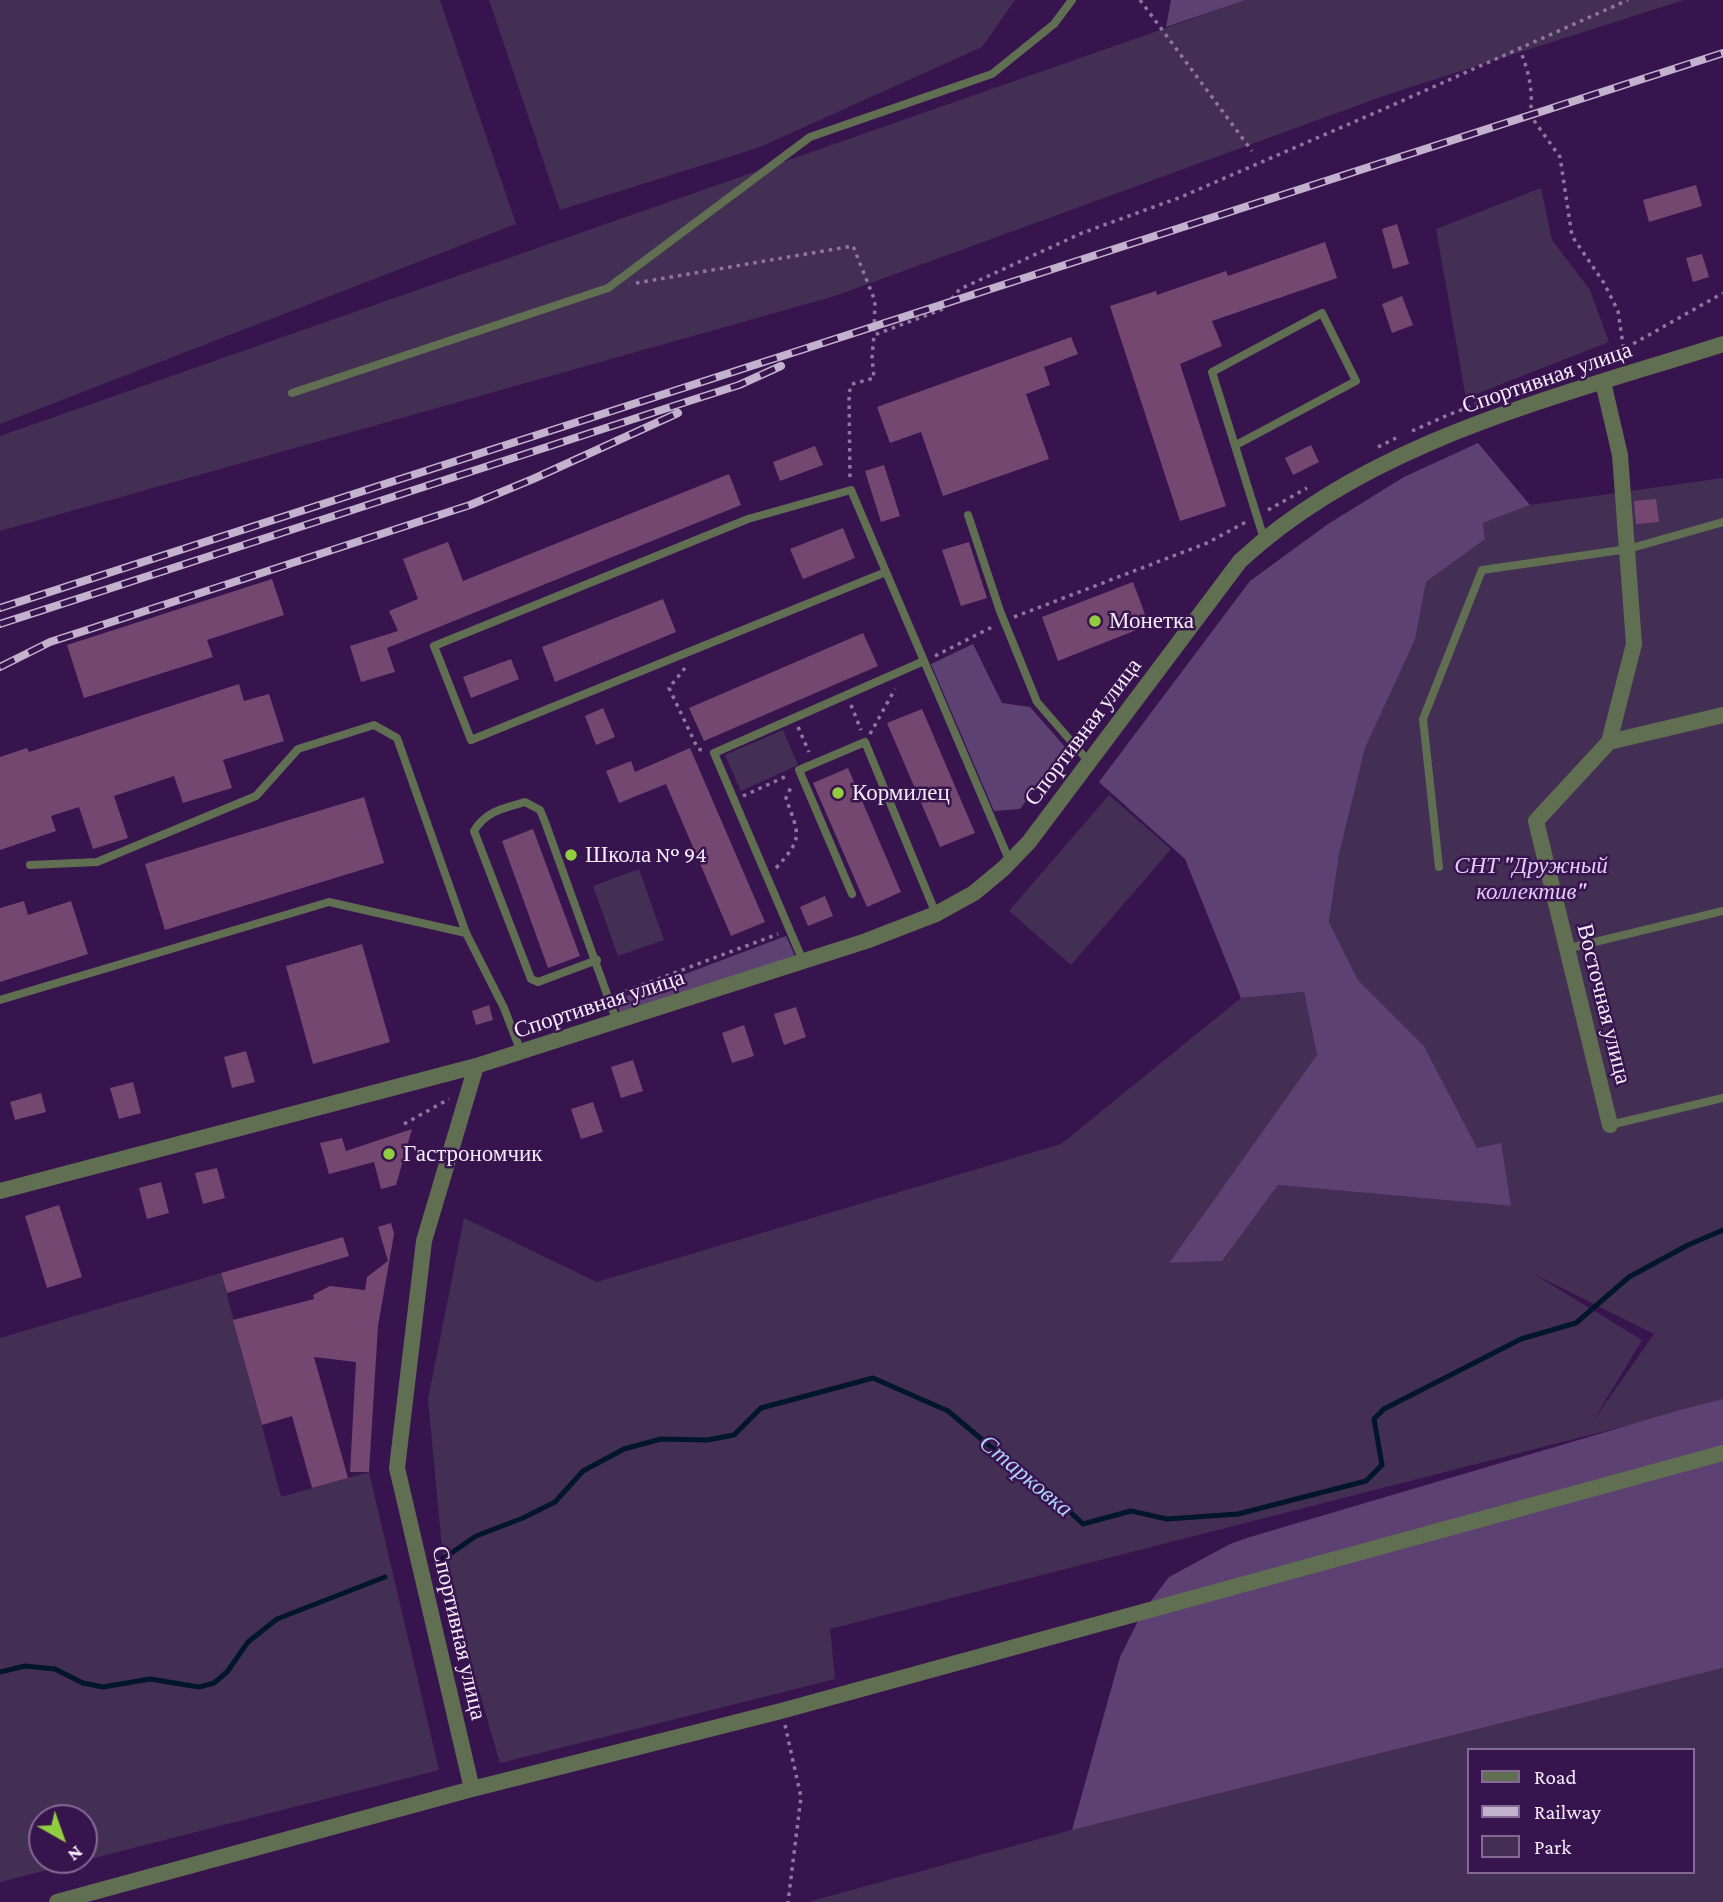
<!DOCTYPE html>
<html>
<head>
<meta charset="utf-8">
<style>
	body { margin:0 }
	#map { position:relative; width:1723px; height:1902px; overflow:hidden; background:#38144e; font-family:"Crimson Pro",serif }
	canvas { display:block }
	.legend { position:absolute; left:1467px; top:1748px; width:228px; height:126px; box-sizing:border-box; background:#38144e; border:2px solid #836a93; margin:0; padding:9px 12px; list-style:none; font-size:21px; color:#f3ebfa }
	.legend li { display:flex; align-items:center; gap:14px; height:35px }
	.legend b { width:35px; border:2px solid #836a93 }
	.north { position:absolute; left:28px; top:1804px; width:70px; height:70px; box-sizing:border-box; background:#38144e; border:2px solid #836a93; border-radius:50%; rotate:140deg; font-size:19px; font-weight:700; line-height:28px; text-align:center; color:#f3ebfa }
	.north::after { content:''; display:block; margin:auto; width:24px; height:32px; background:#91cd3f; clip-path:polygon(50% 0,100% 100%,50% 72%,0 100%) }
</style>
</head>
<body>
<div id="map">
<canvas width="1723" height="1902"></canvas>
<ul class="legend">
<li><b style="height:9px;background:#606e52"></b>Road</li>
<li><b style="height:9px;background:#c2b2cd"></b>Railway</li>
<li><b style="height:19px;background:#442f54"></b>Park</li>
</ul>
<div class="north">N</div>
</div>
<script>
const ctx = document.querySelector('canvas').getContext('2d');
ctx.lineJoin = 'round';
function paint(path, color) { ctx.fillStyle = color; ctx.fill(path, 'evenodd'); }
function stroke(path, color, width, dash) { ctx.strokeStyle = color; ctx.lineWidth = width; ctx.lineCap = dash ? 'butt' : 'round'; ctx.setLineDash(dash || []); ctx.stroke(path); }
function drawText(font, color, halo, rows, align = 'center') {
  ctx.font = font + ' "Crimson Pro",serif'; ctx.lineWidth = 5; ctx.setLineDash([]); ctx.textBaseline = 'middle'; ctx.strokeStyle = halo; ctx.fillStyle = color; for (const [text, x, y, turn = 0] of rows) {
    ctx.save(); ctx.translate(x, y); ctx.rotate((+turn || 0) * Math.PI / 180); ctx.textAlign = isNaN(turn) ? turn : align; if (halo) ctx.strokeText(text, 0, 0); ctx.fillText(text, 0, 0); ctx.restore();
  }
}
paint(new Path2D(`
	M0,0h440l76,224 -516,200z
	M489,0h526l-33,47 -222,100 -200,63z
	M1246,0h438l-295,94 -554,202 -835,235v-95z
	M1541,188l11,52 38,50 19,52 -143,56 -30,-169z
	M1723,478v923l-893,228 5,50 -335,84 -56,-194 -16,-170 36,-181 133,64 464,-138 180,-146 63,-6 13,64 -148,207 53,-2 56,-76 233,21 -34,-58 -53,-102 -66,-66 -29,-58 10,-67 26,-107 50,-108 11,-58 59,-43 -2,-16 47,-18zM1532,1273l122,61 -61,87 49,-81z
	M783,730l15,35 -57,26 -16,-36z
	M1109,795l62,54 -100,116 -62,-54z
	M639,869l25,71 -46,16 -25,-70z
	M221,1273l60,224 88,-25 70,298 -439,112v-544zM42,1818h42v42h-42z
	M1723,1668v234h-915l264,-72zM1469,1750h224v122h-224z`), '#442f54');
paint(new Path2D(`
	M1171,0h75l-80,27z
	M1478,443l52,62 -47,18 2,16 -59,43 -11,58 -50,108 -26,107 -10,67 29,58 66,66 53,102 24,-5 10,63 -233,-21 -56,76 -53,2 148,-208 -13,-63 -63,6 -56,-139 -86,-77 151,-201 78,-57 76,-47z
	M973,644l29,59 28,4 35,40 -45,62 -26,2 -63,-147z
	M786,936l10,22 -175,58 -5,-16z
	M1723,1399v269l-651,162 48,-173 22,-44 27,-36 61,-33 20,-7 430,-127z`), '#5e4173');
stroke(new Path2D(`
	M441,1560l35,-24 47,-18 32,-16 28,-31 41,-22 37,-10 46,1 27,-5 27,-27 112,-30 75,33 49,41 42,31 44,41 48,-13 36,8 71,-5 128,-33 16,-16 -8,-46 10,-10 137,-70 55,-16 53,-46 59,-32 35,-15
	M0,1672l25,-6 30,3 28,14 20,4 47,-8 49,8 15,-4 13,-11 21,-30 29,-23 108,-42`), '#02162b', 5);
paint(new Path2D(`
	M1696,185l6,21 -53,16 -6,-22z
	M1397,224l12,40 -16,5 -11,-40z
	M1325,242l12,36 -125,43 10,25 -42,18 46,142 -46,15 -70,-215 46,-15 1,4 69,-24 2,5z
	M1702,254l7,23 -16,5 -7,-24z
	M1402,296l11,29 -21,8 -10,-29z
	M1071,337l7,17 -34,13 6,18 -24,9 23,65 -106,37 -22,-64 -31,11 -13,-36z
	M1311,445l8,17 -26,13 -8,-17z
	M815,446l8,19 -43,16 -7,-19z
	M884,465l16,51 -19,6 -16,-51z
	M729,474l12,31 -354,143 8,24 -34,10 -11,-36 48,-15 -9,-20 29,-12 -15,-40 45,-17 15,39z
	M1656,499l3,23 -23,2 -2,-23z
	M843,528l12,30 -52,21 -13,-30z
	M969,542l18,56 -26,8 -19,-56z
	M272,579l12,36 -77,25 6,17 -129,41 -17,-53z
	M1133,582l16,43 -91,36 -16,-44z
	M663,599l13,33 -121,50 -13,-35z
	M863,633l15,33 -174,75 -15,-33z
	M511,659l8,20 -48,19 -8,-21z
	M239,684l5,17 25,-7 15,47 -61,19 9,28 -49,15 -9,-27 -60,20 14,42 -35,11 -14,-42 -28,9 5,15 -56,19v-93l27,-9 2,4z
	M603,708l12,29 -19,8 -11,-29z
	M922,709l53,124 -35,14 -53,-124z
	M690,748l75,174 -34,14 -65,-152 -47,19 -13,-32 25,-10 4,11z
	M848,768l53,124 -34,15 -54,-124z
	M364,797l20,66 -219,67 -20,-66z
	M533,829l47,127 -32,12 -46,-127z
	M825,896l8,20 -25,10 -8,-19z
	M24,901l4,14 43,-14 17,53 -88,28v-74z
	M362,944l28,98 -77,22 -27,-98z
	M489,1005l4,15 -17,5 -4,-14z
	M796,1007l10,30 -22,8 -10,-31z
	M744,1025l10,31 -22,7 -10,-30z
	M246,1051l9,31 -23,6 -8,-31z
	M633,1060l10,31 -22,7 -10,-31z
	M133,1082l8,31 -22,6 -9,-31z
	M41,1093l5,19 -31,8 -5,-18z
	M593,1102l10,30 -22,7 -10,-30z
	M412,1129l-16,56 -15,4 -7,-27 -45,12 -9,-31 22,-5 4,13z
	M217,1168l8,30 -22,6 -8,-31z
	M161,1182l8,31 -22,6 -8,-31z
	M59,1205l23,72 -35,11 -22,-72z
	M391,1223l3,11 -16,92 -9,146h-19l6,-110 -42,-5 34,121 -36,10 -20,-72 -30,9 -29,-105 81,-21 -1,-4 17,-9 35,4 2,-13 21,-16 -10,-34z
	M343,1237l6,19 -122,37 -6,-20z`), '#744770');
stroke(new Path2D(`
	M1140,0l112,151
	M1519,47c9,23 15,42 11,68l30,42 12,79 32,47 14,28 7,47
	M636,283l217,-37 22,55 -1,34
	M1412,431l36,-16 176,-66 99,-56
	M1378,447l18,-9
	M850,477l-1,-84 3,-9 22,-6 -2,-20 2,-23 69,-26 17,-20 122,-56 99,-36 205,-89 242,-108
	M1268,510l39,-22
	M1014,617l193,-74 39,-21
	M935,656l59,-30
	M685,668l-16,20 29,61 4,1
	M851,705l10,25
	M798,727l11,25
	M870,734l25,-45
	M743,796l44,-20
	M776,868c28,-31 23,-32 10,-70l6,-13
	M618,994l160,-60
	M404,1124l45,-25
	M785,1725l16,72 -13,105`), '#8e779e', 3.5, [3.5, 5]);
stroke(new Path2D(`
	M292,393l316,-105 202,-151 182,-63 62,-50 18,-24
	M1236,445l120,-64 -34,-68 -110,59 52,167
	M968,515l32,96 37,91 53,61
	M886,572l-415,168 -37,-94 314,-127 103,-29 159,372
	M30,865l67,-3 159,-66 42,-47 76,-24 23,13 69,195 38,75 17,44
	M1439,867l-16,-148 59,-149 146,-21 95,-27
	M852,894l-53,-124 66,-28 71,172
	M1566,949l157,-38
	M597,960l-59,22 -7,-3 -57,-148c12,-20 30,-23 51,-29l15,8 5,12 72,200
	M803,961l-89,-208 210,-92
	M0,1000l329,-98 137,31
	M1610,1125l113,-27`), '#606e52', 8);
stroke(new Path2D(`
	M1603,382l17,73 14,189 -25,98 -73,79 74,304
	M1609,742l114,-27
	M0,1191l476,-125 390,-125 70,-27 38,-21 30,-25 25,-26 211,-281c130,-121 318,-164 483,-217
	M472,1789l-75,-321 27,-227 52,-175
	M57,1902l415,-113 309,-78 942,-258`), '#606e52', 16);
const rail = new Path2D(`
	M0,608l1723,-555
	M0,624l686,-222 53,-17 42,-19
	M0,667l50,-25 420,-137 63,-26 145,-66`);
stroke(rail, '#c2b2cd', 8);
stroke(rail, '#38144e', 5, [16]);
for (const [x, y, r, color] of [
	[1095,621,7,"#91cd3f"],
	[838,793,7,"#91cd3f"],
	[571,855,7,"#91cd3f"],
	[389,1154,7,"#91cd3f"]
]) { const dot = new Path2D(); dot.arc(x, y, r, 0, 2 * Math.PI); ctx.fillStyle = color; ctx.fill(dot); stroke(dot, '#38144e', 2.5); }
drawText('23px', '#f3ebfa', '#38144e', [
	["Спортивная улица",1547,378,-19],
	["Спортивная улица",1083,732,-53],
	["Спортивная улица",599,1004,-18],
	["Восточная улица",1604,1004,76],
	["Спортивная улица",459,1633,77]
]);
drawText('23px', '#f3ebfa', '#38144e', [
	["Монетка",1109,621],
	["Кормилец",852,793],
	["Школа № 94",585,855],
	["Гастрономчик",403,1154]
], 'left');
drawText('italic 23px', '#e3c9f8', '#38144e', [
	["СНТ \"Дружный",1531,866],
	["коллектив\"",1531,892]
]);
drawText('italic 24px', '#abd2fa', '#38144e', [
	["Старковка",1026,1476,40]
]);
</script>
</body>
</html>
